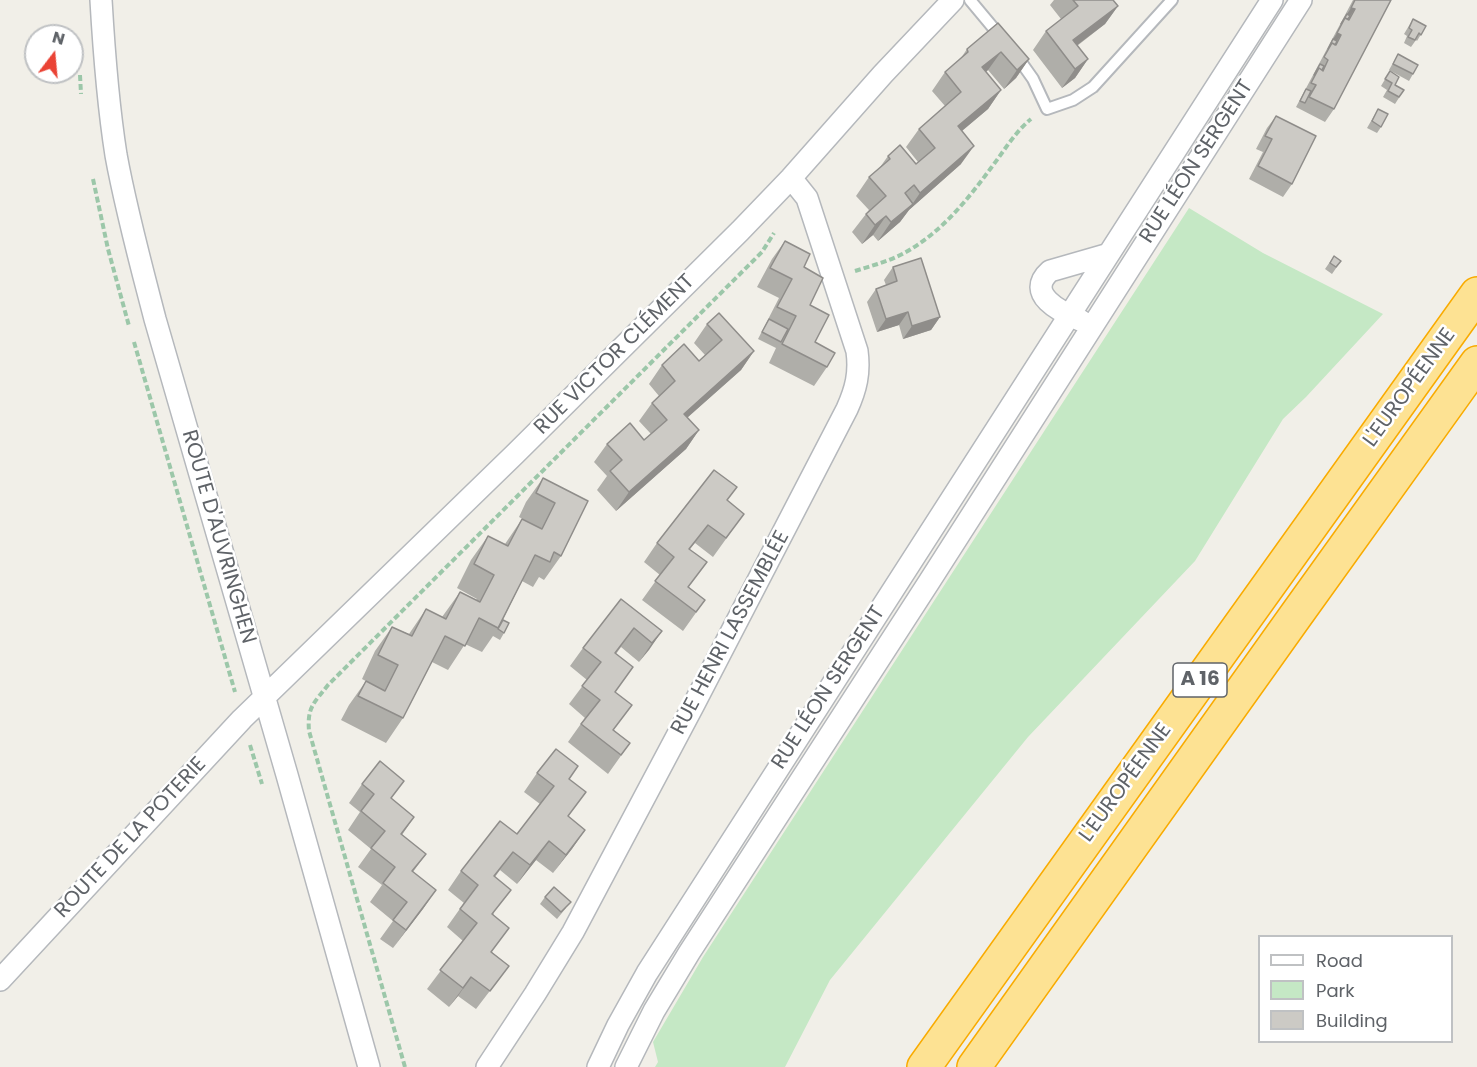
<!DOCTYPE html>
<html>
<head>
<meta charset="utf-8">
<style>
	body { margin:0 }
	#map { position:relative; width:1477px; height:1067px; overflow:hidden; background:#f1efe8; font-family:Poppins,sans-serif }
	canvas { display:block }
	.legend { position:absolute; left:1258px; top:935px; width:195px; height:108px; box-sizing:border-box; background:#fff; border:2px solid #bfc1c3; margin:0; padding:8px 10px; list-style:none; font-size:18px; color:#5f6368 }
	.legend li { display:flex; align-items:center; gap:12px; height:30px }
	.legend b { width:30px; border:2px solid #bfc1c3 }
	.north { position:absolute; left:24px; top:24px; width:60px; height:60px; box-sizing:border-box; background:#fff; border:2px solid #bfc1c3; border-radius:50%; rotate:16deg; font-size:16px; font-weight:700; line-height:24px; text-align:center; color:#5f6368 }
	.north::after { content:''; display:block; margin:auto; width:21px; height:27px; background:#ea4335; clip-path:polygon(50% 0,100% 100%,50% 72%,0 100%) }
</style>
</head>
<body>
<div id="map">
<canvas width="1477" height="1067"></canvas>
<ul class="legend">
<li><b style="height:8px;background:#fff"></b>Road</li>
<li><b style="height:16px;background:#c5e8c5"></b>Park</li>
<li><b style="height:16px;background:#cccac5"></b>Building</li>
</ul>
<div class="north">N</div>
</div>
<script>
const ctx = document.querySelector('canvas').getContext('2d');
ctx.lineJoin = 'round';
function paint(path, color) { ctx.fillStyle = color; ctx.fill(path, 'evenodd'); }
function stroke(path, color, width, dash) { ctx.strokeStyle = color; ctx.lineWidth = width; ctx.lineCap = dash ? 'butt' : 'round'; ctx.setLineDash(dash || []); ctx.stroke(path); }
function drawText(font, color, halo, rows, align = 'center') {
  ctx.font = font + ' Poppins,sans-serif'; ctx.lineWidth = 5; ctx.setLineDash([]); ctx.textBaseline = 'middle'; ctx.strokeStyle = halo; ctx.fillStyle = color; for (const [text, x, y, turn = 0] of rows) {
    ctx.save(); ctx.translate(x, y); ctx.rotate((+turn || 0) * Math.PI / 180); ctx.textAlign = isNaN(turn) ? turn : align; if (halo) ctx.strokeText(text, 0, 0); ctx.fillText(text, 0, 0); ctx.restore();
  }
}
paint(new Path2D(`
	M1189,208l74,45 120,61 -77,83 -23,22 -88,142 -167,176 -198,243 -45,87h-130l3,-5 -5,-20 50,-85z`), '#c5e8c5');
const lane = new Path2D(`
	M970,0l30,36
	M1016,55l17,24 14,30 26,-9 20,-13 79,-87`);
const street = new Path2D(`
	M101,0c3,52 7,104 15,155 10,55 25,110 39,164l132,456 82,292
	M1080,320c-19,-8 -56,-26 -30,-49l59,-17
	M0,980l242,-261 273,-265 225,-223 51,-53 92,-104 70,-74
	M487,1067l48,-73 38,-62 120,-226 154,-297c9,-20 13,-36 10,-58l-50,-153 -16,-20
	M598,1067l20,-42 29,-52 625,-973
	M626,1067l28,-56 35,-58 240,-371 372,-582`);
const highway = new Path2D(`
	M924,1067l553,-773
	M974,1067l320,-449 183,-255`);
stroke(lane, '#b5b8bc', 14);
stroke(street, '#b5b8bc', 24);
stroke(highway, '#f9ab00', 36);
stroke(new Path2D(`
	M80,75l1,19
	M93,179l15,70 21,77
	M855,271c19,-6 39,-11 56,-22 33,-20 57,-50 80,-81 13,-17 24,-36 40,-49
	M134,342l101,350
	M250,745l12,39
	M405,1067l-96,-336c-2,-24 5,-28 19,-46l434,-433 12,-19`), '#9cc7a9', 4, [6, 3]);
stroke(lane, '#fff', 10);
stroke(street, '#fff', 21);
stroke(highway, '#fde293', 33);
paint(new Path2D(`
	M1054,0h59l5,6 -13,18 -28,22 11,13 -13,19 -13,10 -29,-38 13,-19 15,-12 -11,-14z
	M1353,0h38l-57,109 -9,13 -29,-15z
	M1413,19l13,7 -9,15 -1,-1 -5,7 -7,-4 3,-7 -3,-2z
	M998,23l31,36 -13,19 -12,11 -16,-19 -2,2 15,18 -13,19 -26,22 -1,33 -52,46 -9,12 -22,19 -5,-6 -11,9 -10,-12 14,-18 3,-4 -13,-14 13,-19 9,-7 10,-14 28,8 2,-2 -12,-15 13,-18 26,-23 -13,-15 13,-19 14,-11 8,-12z
	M1398,54l15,20 -4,7 -20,-11z
	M1390,71l5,14 9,5 -9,14 -12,-7 4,-7 -6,-4z
	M1378,109l3,18 -4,6 -10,-5z
	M1276,116l16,68 -9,13 -34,-18 14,-27 -7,-3 11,-21z
	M785,241l19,26 11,75 12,25 -13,19 -45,-23 7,-15 -18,-9 21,-41 -22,-11 15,-28z
	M1334,256l7,5 -9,13 -7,-5z
	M893,267l47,50 -9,13 -28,9 -4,-14 -22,7 -10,-30 9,-13 10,-4 -2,-5z
	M707,324l47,27 -13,19 -54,48 12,12 -13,19 -70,62 -19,-21 10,-14 -13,-14 13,-18 37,-4 7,-6 -12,-13 13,-18 7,-7 -10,-12 13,-19 37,-4 6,-6 -11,-12z
	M543,478l45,23 -27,55 -17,24 -5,-3 -6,10 -11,-6 -19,39 1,13 -4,7 -7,-4 -11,16 -17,-8 -17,26 -16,-8 -29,56 -17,25 -45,-23 8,-15 17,-24 15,8 -19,-10 13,-28 17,-24 17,7 17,-25 16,8 18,-25 16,8 1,-1 -20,-11 14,-28 17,-24 17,8 17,-25 16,8 -19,-10 7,-15z
	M728,500l3,32 -18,25 -18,-14 -5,6 -1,38 16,13 -22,31 -41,-31 18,-25 -16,-13 13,-19z
	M621,599l41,32 -23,31 -18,-15 -5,7 -2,76 16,13 -22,31 -40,-32 17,-24 -16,-14 18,-24 -17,-14 13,-18z
	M537,773l32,6v38l16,13 -32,43 -17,-13 -19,24 -17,-14 -5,7 -3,75 17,14 -33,43 -18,-13 -9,11 -22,-18 36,-48 -16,-14 17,-24 -16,-13 13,-19 56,-37 23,-30 -16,-12z
	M362,784l30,15 22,18 -12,18 24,19 -13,18 23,18 -43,58 -13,-9 13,-18 -23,-19 12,-17 -24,-18 13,-18 -23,-19 12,-18 -11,-9z
	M545,897l21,11 -9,11 -17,-15z`), '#afaea9');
paint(new Path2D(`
	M1118,6l-13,18 -41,31 9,-15z
	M1351,8l4,1 -9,13 1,-8z
	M1337,33l4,2 -9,13 1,-9z
	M1001,52l-13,18 -19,16 13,-19z
	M1029,59l-13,19 -12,11 13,-19z
	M1088,59l-13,19 -13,10 13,-19z
	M1001,90l-13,19 -43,36 13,-19z
	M974,146l-13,18 -52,46 -9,12 -22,19 13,-19 20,-16 9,-13z
	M886,216l-13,19 -11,9 13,-19z
	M908,312l-9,13 -22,7 9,-13z
	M940,317l-9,13 -28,9 9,-13z
	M754,351l-13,19 -70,62 13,-18z
	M699,430l-13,19 -70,62 13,-19z
	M662,631l-13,19 -10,12 13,-19z
	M585,830l-13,19 -19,24 13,-18z
	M549,841l-13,19 -19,24 13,-19z
	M436,890l-13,19 -30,39 13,-18z
	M471,977l-13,19 -9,11 14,-19z`), '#8f8d8a');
const building = new Path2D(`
	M1073,0h40l5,6 -45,34 15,19 -13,10 -29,-38 32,-25z
	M1355,0h36l-57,109 -25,-12 7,-12 -5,-2 8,-15 4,3 5,-11 -4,-3 8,-14 4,2 5,-10 -4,-2 8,-15 4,2 6,-11 -4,-1z
	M1347,14l3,2 -2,3 -3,-1 -4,6z
	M1413,19l13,7 -5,9 -2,-2 -4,7 -7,-3 4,-7 -3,-2z
	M998,23l31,36 -12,11 -16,-18 -19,15 19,23 -43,36 16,20 -54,47 -6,-8 -9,8 8,11 -22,18 -5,-6 -11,9 -9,-11 20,-18 -17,-19 21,-18 -2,-3 12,-11 16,19 19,-16 -16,-19 42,-37 -16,-20 23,-20 -1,-3z
	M1333,39l4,2 -2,4 -3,-2 -4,6z
	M1398,54l20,11 -5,9 -20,-10z
	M1320,64l4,2 -2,4 -3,-2 -5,7z
	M1390,71l9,6 -4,8 9,5 -5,7 -11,-6 4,-8 -7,-4z
	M1306,89l5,2 -6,12 -5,-2z
	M1378,109l10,5 -7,13 -9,-6z
	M1276,116l40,20 -24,48 -34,-18 14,-27 -7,-3z
	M785,241l25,13 -6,13 19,11 -13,27 19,10 -14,27 20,11 -8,14 -45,-23 14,-28 -19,-9 15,-28 -22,-11z
	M1334,256l7,5 -5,6 -6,-4z
	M921,258l19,59 -28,9 -4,-14 -22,7 -10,-30 21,-8 -4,-14z
	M719,313l35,38 -70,63 15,16 -70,62 -19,-21 12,-11 -15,-16 23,-21 14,17 23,-20 -15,-17 23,-22 -13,-16 22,-21 15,17 23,-21 -15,-16z
	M769,319l19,10 -7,13 -19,-10z
	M714,470l23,17 -10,13 17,14 -18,24 -18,-13 -19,24 18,13 -19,25 17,13 -9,12 -41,-31 19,-24 -17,-14z
	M543,478l45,23 -27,55 -7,-4 -4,10 -15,-7 -37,73 -19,-10 -14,28 -20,-10 -42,82 -45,-22 8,-15 19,10 13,-26 -20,-10 14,-28 20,9 14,-27 20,10 14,-27 20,10 14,-27 -20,-11 14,-28 20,10 14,-27 20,10 13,-26 -19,-10z
	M621,599l41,32 -10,12 -18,-15 -19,25 18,14 -18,25 17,13 -19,25 17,13 -9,12 -40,-31 19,-24 -18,-14 19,-24 -18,-14z
	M503,620l6,3 -5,10 -6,-4z
	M556,749l22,17 -9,13 17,13 -18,24 17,14 -19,25 -17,-14 -19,24 -17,-13 -19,24 17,14 -19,24 17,14 -18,24 18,14 -19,25 -19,-14 -8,11 -23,-18 37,-47 -17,-14 18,-24 -17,-14 39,-50 17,13 37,-48 -17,-13z
	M380,761l24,20 -13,17 23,19 -13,17 25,20 -14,17 24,19 -30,40 -13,-10 14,-18 -24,-19 12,-16 -24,-19 14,-17 -24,-20 13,-17 -12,-10z
	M554,887l17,15 -10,10 -16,-15z`);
paint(building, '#cccac5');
stroke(building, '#8f8d8a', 1.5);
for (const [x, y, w] of [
	[1200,680,54]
]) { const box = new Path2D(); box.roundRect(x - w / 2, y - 17, w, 34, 4.5); ctx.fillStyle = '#fff'; ctx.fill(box); stroke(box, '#5f6368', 1.5); }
drawText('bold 20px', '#5f6368', null, [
	["A 16",1200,680]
]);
drawText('21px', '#5f6368', '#fff', [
	["RUE LÉON SERGENT",1197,162,-57],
	["RUE VICTOR CLÉMENT",615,355,-45],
	["L'EUROPÉENNE",1410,388,-54],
	["ROUTE D'AUVRINGHEN",218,537,74],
	["RUE HENRI LASSEMBLÉE",731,633,-62],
	["RUE LÉON SERGENT",829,688,-57],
	["L'EUROPÉENNE",1126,783,-54],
	["ROUTE DE LA POTERIE",131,838,-47]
]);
</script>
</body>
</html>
